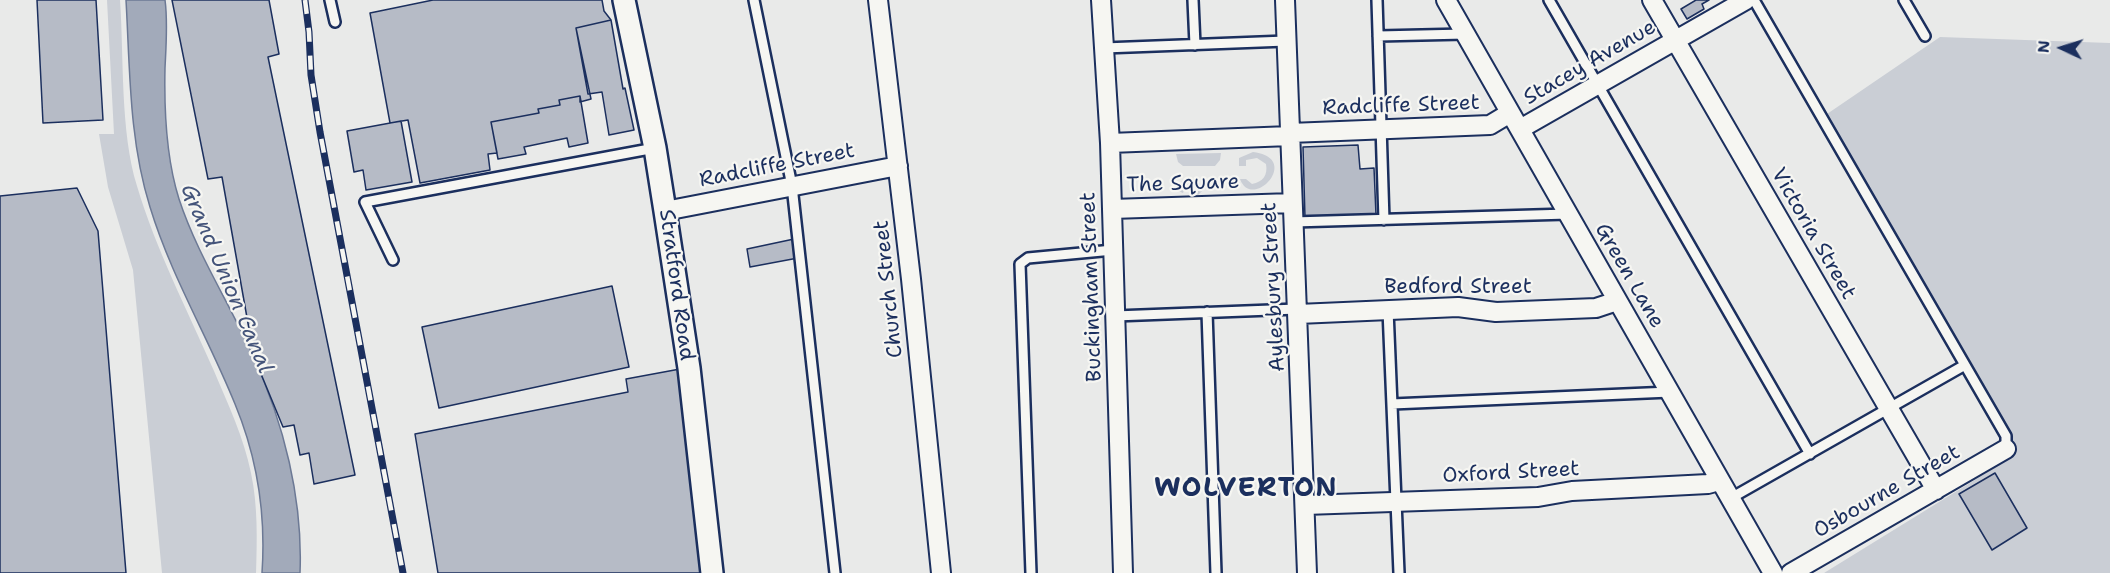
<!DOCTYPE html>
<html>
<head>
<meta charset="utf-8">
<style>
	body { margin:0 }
	#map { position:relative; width:2110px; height:573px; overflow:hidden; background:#e9eae9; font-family:"Shantell Sans",sans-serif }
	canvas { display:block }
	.north { position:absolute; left:2032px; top:18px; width:60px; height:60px; -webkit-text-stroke:4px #f6f6f2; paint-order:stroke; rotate:274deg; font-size:16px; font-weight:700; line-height:24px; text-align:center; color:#1b2f5e }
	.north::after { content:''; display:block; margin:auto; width:21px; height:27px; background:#1b2f5e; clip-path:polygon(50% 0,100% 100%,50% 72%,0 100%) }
</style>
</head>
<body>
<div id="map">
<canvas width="2110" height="573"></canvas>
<div class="north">N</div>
</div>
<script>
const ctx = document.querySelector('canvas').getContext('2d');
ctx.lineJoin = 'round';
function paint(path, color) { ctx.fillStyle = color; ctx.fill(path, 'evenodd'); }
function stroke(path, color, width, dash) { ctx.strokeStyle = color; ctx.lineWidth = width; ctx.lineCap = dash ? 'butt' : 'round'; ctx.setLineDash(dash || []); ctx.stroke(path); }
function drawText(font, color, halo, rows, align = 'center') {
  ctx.font = font + ' "Shantell Sans",sans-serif'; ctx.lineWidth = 4.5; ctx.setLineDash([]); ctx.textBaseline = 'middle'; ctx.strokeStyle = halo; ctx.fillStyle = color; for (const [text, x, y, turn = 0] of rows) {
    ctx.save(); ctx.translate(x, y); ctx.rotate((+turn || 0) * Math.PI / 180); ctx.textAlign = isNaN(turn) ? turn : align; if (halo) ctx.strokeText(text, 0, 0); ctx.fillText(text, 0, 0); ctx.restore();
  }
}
paint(new Path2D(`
	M107,0h13c4,57 0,131 17,186 19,64 50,123 77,185 14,33 30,67 37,102 7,33 6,67 5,100h-94l-29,-303 -25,-83 -9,-53h15z
	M1940,37l170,6v530h-286l188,-116 -2,-27 -183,-316z
	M1253,152c50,6 -1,60 -13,27h6l6,5c11,-2 16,-9 14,-20l-9,-6 -11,2v6h-7v-8z
	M1221,153l-1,7 -5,6h-32l-5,-4 -2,-8z
	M1191,178l6,3 7,8 -6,6 -9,-8 -4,1 -2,5 -7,-3 7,-11z`), '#caced5');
const water = new Path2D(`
	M126,0h39c3,22 1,46 0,68 -1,44 1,90 14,131 18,55 51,105 74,157 31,67 50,144 47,217h-38c4,-58 -5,-116 -27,-169 -27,-67 -64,-128 -85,-197 -21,-67 -20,-137 -24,-207z`);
paint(water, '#a2aaba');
stroke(water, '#6c7995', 1.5);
const building = new Path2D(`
	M37,0h59l7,120 -60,3z
	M172,0h97l10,54 -11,3 87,418 -41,9 -5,-31 -9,2 -6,-30 -11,2 -29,-70 -32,-180 -14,2z
	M433,0h169l2,11 7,9 -35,8 15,71 -11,3v-6l-21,4 1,5 -22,4 1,4 -48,9 6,31 -9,1 2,16 -70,13 -12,-63 -18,3 -20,-110z
	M1696,0h13l-7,4 2,5 -17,10 -6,-10z
	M611,20l12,69 2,-1 9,42 -25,5 -7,-43 -14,2 -12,-66z
	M580,96l8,47 -19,4 -2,-9 -43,9 2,7 -28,5 -7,-37 48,-9 -1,-4 22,-4 -1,-5z
	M401,121l11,61 -46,8 -3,-20 -9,2 -7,-41z
	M1358,145l2,24 14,-1 2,47 -71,3 -2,-71z
	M77,188l21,43 28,342h-126v-377z
	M794,239l4,19 -48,9 -3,-18z
	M612,286l17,81 -190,41 -17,-81z
	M680,369l21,204h-263l-23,-139 213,-42 -2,-13z
	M1995,473l32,55 -35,22 -33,-56z`);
paint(building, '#b6bbc6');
stroke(building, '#1b2f5e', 1.5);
const service = new Path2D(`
	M330,0l5,22
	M754,0l38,186 43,387
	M1193,0l2,45
	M1377,0l7,220
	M1549,0l261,454
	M1754,0l252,436v13
	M1904,0l21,36
	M1378,36l87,-2
	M1104,48l182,-7
	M1293,222l275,-8
	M393,260l-28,-58 290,-54
	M1388,310l11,263
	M1207,312l9,261
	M1115,316l182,-7
	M1392,404l278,-12
	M1731,498l234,-133
	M1031,573l-11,-309 8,-6 85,-8`);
const minor = new Path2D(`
	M878,0l33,279 30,294
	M1101,0l9,143 13,430
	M1285,0l22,573
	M1446,0l327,573
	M1652,0l284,490
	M1520,129l226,-129
	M1290,133l200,-8 20,-12
	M1110,143l180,-7
	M1112,209l180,-6
	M665,211l233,-45
	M1298,314l160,-7 38,5 100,-4 21,-7
	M1305,505l233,-8 34,-6 136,-7 11,-3
	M1791,573l215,-124`);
const tertiary = new Path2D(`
	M624,0l31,148 10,63 24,157 23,205`);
stroke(service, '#1b2f5e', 14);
stroke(minor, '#1b2f5e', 22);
stroke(tertiary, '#1b2f5e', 26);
stroke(service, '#f6f6f2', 9);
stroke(minor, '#f6f6f2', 18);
stroke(tertiary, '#f6f6f2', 21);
const rail = new Path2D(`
	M305,0l4,32 2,43 9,57 83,441`);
stroke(rail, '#1b2f5e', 7);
stroke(rail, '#f6f6f2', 4.5, [14]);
drawText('21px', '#1b2f5e', '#f6f6f2', [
	["Stacey Avenue",1590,63,-30],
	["Radcliffe Street",1401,106,-2],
	["Radcliffe Street",777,166,-11],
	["The Square",1183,184,-2],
	["Victoria Street",1813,234,60],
	["Green Lane",1629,276,60],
	["Stratford Road",676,285,82],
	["Buckingham Street",1092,287,-92],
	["Aylesbury Street",1274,287,-93],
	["Bedford Street",1458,288],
	["Church Street",889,289,-96],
	["Oxford Street",1511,473,-3],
	["Osbourne Street",1887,492,-30]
]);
drawText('italic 22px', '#44547a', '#f6f6f2', [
	["Grand Union Canal",226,279,67]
]);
ctx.letterSpacing = '1.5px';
drawText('bold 27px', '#1b2f5e', '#f6f6f2', [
	["WOLVERTON",1246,489]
]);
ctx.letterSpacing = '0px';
</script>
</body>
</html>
